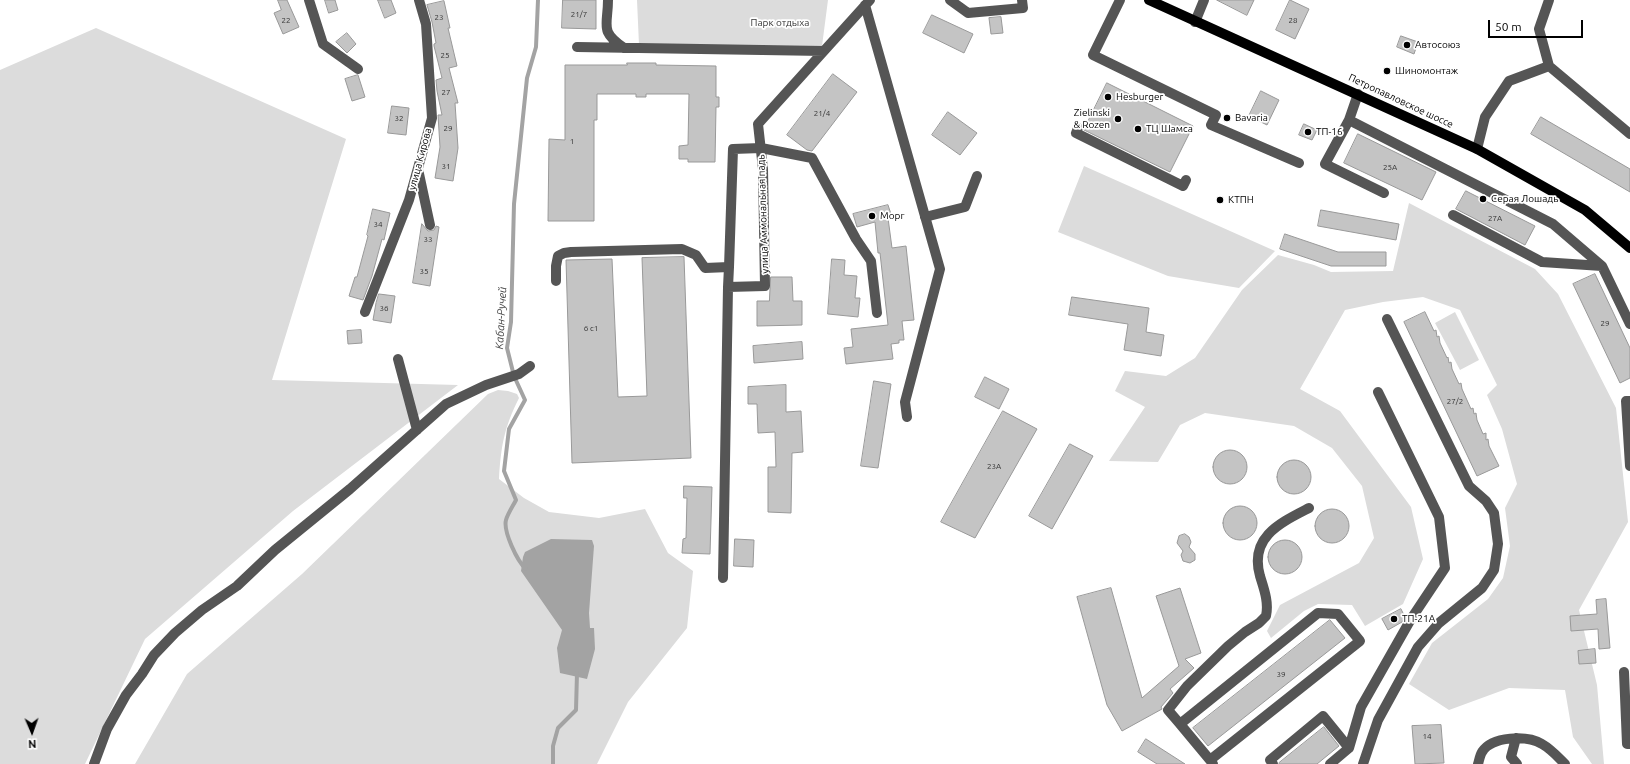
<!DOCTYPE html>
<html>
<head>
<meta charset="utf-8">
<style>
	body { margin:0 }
	#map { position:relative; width:1630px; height:764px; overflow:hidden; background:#fff; font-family:Ubuntu,sans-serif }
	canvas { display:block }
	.north { position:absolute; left:12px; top:712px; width:40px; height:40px; -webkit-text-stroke:3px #fff; paint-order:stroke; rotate:178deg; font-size:11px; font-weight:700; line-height:16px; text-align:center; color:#000 }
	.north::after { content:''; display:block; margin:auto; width:14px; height:18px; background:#000; clip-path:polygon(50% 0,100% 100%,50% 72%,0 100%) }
	.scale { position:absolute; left:1488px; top:20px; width:95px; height:18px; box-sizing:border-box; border:2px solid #000; border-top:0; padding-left:5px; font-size:12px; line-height:14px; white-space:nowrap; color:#000; -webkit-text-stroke:3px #fff; paint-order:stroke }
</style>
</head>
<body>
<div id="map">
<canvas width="1630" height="764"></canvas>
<div class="north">N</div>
<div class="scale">50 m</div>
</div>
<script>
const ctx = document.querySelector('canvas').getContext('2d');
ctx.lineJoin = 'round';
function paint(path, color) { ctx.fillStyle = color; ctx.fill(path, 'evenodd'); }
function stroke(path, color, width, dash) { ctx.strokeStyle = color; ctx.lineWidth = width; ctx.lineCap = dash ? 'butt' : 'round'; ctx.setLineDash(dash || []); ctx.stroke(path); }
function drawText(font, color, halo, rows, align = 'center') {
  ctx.font = font + ' Ubuntu,sans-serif'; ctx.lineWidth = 3.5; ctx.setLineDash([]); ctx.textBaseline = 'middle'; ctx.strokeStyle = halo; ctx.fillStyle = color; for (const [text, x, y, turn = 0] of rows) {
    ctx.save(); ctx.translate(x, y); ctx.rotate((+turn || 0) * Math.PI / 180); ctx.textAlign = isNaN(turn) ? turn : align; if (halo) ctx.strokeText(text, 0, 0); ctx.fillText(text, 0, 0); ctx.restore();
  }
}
paint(new Path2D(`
	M637,0h191l-6,46 -183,-1z
	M96,28l250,111 -74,241 186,5 -165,126 -148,128 -60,125h-85v-694z
	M1084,166l191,85 -36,37 -71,-12 -110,-44z
	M1409,203l126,66 23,25 58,114 12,114 -49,88 18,75 7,79h-12l-19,-27 -8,-47 -56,-2 -60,22 -40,-26 23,-41 56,-44 15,-21 7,-32 -5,-38 12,-24 -15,-55 -15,-34 10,-10 -37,-75 -37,-13 -40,5 -38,8 -45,79 40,22 71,96 12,52 -20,45 -38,22 -13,-21 -34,-1 -14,7 -33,27 -4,-7 13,-26 79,-42 15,-25 -12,-52 -30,-38 -38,-22 -89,-13 -25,12 -22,37 -49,-1 36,-54 -30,-16 10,-20 41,5 29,-18 47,-68 36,-35 36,10 17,7 62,-1z
	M1455,312l24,48 -19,10 -25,-47z
	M498,390l10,1 9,3 2,4c-15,30 -18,48 -20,81l25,19 25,14 50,6 46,-9 23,44 25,18 -6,57 -59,74 -31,62h-462l52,-90 115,-100 186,-180z`), '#dcdcdc');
paint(new Path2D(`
	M551,539l41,1 2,6 -5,67 1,15h4l1,21 -8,30 -27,-6 -3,-25 5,-18 -41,-59 2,-14 2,-5z`), '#a3a3a3');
stroke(new Path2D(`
	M526,569c-9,-8 -23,-38 -20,-49 2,-7 7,-14 10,-20l-12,-29 5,-42 16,-29 -11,-24 -7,-28 4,-26 3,-118 13,-126 9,-31 2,-47
	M553,764v-18l5,-18 18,-18 1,-37`), '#a3a3a3', 4);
const building = new Path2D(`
	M278,0h9l12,27 -16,7 -9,-21 7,-3z
	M325,0h10l3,10 -9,3z
	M378,0h13l5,13 -11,5z
	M563,0h33v29l-34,-1z
	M1217,0h37l-7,15z
	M1290,0l19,9 -14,30 -19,-9z
	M444,1l6,27h-2l9,38 -8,2 9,35h-3l3,45 -5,33 -18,-3 5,-31 -2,-32h4l-5,-24 -1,-11 6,-2 -8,-32v-2l2,-1 -4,-21 -5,-17z
	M932,15l41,19 -9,19 -41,-20z
	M1001,17l2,16 -12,1 -2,-16z
	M347,33l9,11 -9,9 -11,-11z
	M1401,36l17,6 -4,12 -17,-7z
	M627,63h29v2l60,1v31h3v10h-3l-1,55h-27v-3h-9v-13l9,-1 1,-51h-43v3h-10v-3h-39v26h-3v101h-46l1,-82 16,1v-75h62z
	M833,74l24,18 -45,59 -5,-1 -20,-15z
	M358,75l7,22 -13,4 -7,-22z
	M1107,83l86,43 -23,46 -86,-42z
	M1261,91l18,9 -12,25 -18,-9z
	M392,106l17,2 -3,27 -18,-2z
	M948,112l29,21 -17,22 -28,-20z
	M1541,117l89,52v23l-99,-58z
	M1304,124l13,6 -5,10 -13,-5z
	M1358,134l78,38 -14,28 -78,-37z
	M1466,191l69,35 -10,19 -69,-36z
	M888,205l4,12 -4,1 4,30 14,-2 8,74 -12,1 2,19h-5v3l-8,1 2,15 -47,5 -2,-16 9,-1 -2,-18 37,-4 -8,-72h-2l-3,-31 -18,5 -4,-13z
	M373,209l17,4 -6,27 -2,-1 -10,37 -9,24 -14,-4 6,-19h2l11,-41 -1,-1z
	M1321,210l78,14 -3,16 -78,-14z
	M422,224l6,7 6,-1 2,-4 3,1 -9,59 -17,-3z
	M1285,234l53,18h48v14h-55l-51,-17z
	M684,257l7,201 -119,5 -6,-203 46,-1 6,138 29,-1 -5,-138z
	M832,259l13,1 -1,15 13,1 -2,22h5l-2,19 -30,-3z
	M1595,274l35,74v30l-10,5 -47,-99z
	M771,277h21l1,24h9v24l-45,1v-25h12z
	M379,294l16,2 -4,27 -18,-3 3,-17z
	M1072,297l77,11 -3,24 18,3 -3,21 -37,-6 4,-26 -59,-9z
	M1425,312l9,19 2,-1 1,7 2,-1 1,7 7,15 1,-1 1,6 2,-1 1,7 7,15 2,-1 1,6 9,20 2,-1 1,6 2,-1 1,7 6,14 3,-1v7l2,-1 1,7 10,20 -22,10 -73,-154z
	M361,330l1,13 -14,1 -1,-13z
	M802,342l1,17 -49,4 -1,-17z
	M985,377l24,12 -10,20 -24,-12z
	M874,381l17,3 -13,84 -17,-2z
	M786,385v27l15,-1 2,41 -11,1 -1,60 -23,-1v-45h8l-1,-35 -17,1 -1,-29h-9v-17z
	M1003,411l34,18 -62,109 -34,-16z
	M1070,444l23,12 -41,73 -23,-13z
	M1213 467a17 17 0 1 1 34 0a17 17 0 1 1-34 0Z
	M1277 477a17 17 0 1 1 34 0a17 17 0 1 1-34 0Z
	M684,486l28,1 -2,67 -28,-1 1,-14 3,-1 1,-40h-3z
	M1223 523a17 17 0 1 1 34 0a17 17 0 1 1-34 0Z
	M1315 526a17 17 0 1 1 34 0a17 17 0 1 1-34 0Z
	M1185,534l4,3 2,5 -2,5 6,7v6l-5,3 -7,-2 -2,-6 2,-4 -6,-8 2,-7z
	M735,539l19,1 -1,27 -19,-1z
	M1268 557a17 17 0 1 1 34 0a17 17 0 1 1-34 0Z
	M1111,588l31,110 37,-32 -23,-70 24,-8 21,65 -16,6 9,9 -24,21 3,4 -12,14 1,2 -40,22 -15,-26 -30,-108z
	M1606,599l4,49 -11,1 -1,-20 -27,2 -1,-15 27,-2 -1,-14z
	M1401,609l4,8 -3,5 -14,8 -6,-11z
	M1330,620l15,18 -137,108 -15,-18z
	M1595,649l1,14 -17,1 -1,-13z
	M1441,725l3,38 -29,1 -3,-38z
	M1324,727l15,19 -22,18h-38v-1z
	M1146,739l39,25h-28l-19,-12z`);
paint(building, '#c4c4c4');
stroke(building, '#999', 1);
stroke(new Path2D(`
	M309,0l14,44 35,25
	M608,0c0,26 -9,31 16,48
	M950,0l18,13 55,-5 -1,-8
	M1120,0l-27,55 123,60 -5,10 88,38
	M1549,0l-10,29 10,37
	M865,5l75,264 -35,133 2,15
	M1195,22l9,-22
	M577,47l247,4
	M1358,94l-9,26 204,104 49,42 28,58
	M1349,120l-24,44 59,29
	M1078,128l-2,5 107,53 3,-6
	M1477,149l8,-32 24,-36 40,-15 81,68
	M418,169l12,56
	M1453,215l89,47 60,4
	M925,217l40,-10 12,-31
	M556,281v-15l2,-10 6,-3 7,-1 111,-3 14,6 9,13 24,-1 4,-118 28,-1 51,10 44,81 15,22 6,52
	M728,287l1,-20
	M365,312l44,-112 23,-82 -6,-94 -7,-24
	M398,359l19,71
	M1630,401h-4l4,65
	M723,578l5,-291 37,-1 -2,-117 -5,-45 112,-124
	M1624,672l3,72h3
	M1180,724l-12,-14 19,-24 41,-40 17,-14 14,-9 7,-7c3,-14 -2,-27 -6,-40 -11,-39 20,-53 49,-68
	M1516,738l-5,19 6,7
	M1349,748l12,-41 50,-88 34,-51 -6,-51 -61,-125
	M1210,760l150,-119 -22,-27 -20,-1 -138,111 30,36 3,4
	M94,764l13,-35 19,-34 16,-21 12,-19 21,-22 27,-23 35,-24 38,-36 75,-61 96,-85 40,-19 33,-11 11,-8
	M1273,764l-3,-4 53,-44 26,32 -19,16
	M1363,764l15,-44 40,-73 21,-24 43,-35 12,-18 4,-26 -4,-31 -8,-12 -17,-15 -82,-167
	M1478,764c1,-3 2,-9 4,-12 10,-16 45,-17 60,-8 9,5 16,13 23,20`), '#555', 10);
stroke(new Path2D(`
	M1149,0l328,149 108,61 45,38`), '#000', 10);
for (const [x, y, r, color] of [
	[1407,45,4,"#000"],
	[1387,71,4,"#000"],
	[1108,97,4,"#000"],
	[1227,118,4,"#000"],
	[1118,119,4,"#000"],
	[1138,129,4,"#000"],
	[1308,132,4,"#000"],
	[1483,199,4,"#000"],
	[1220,200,4,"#000"],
	[872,216,4,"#000"],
	[1394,619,4,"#000"]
]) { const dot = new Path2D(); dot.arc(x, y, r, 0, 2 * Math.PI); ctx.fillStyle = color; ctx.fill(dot); stroke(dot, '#fff', 1.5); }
drawText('8px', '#313131', null, [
	["21/7",579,14],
	["23",439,17],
	["22",286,20],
	["28",1293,20],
	["25",445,55],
	["27",446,92],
	["21/4",822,113],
	["32",399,118],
	["29",448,128],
	["1",572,141],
	["31",446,166],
	["25А",1390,167],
	["27А",1495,218],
	["34",378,224],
	["33",428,239],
	["35",424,271],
	["36",384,308],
	["29",1605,323],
	["6 с1",591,328],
	["27/2",1455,401],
	["23А",994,466],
	["39",1281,674],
	["14",1427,736]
]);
drawText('10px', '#333', '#fff', [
	["Парк отдыха",780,23]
]);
drawText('10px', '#000', '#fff', [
	["Автосоюз",1415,45],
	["Шиномонтаж",1395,71],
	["Hesburger",1116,97],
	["Zielinski",1110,113,"right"],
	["& Rozen",1110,125,"right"],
	["Bavaria",1235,118],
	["ТЦ Шамса",1146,129],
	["ТП-16",1316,132],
	["Серая Лошадь",1491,199],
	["КТПН",1228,200],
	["Морг",880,216],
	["ТП-21А",1402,619]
], 'left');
drawText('10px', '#000', '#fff', [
	["Петропавловское шоссе",1401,101,25],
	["улица Кирова",420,159,-75],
	["улица Аммональная падь",763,214,-92]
]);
drawText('italic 11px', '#444', '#fff', [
	["Кабан-Ручей",501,318,-87]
]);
</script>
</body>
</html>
